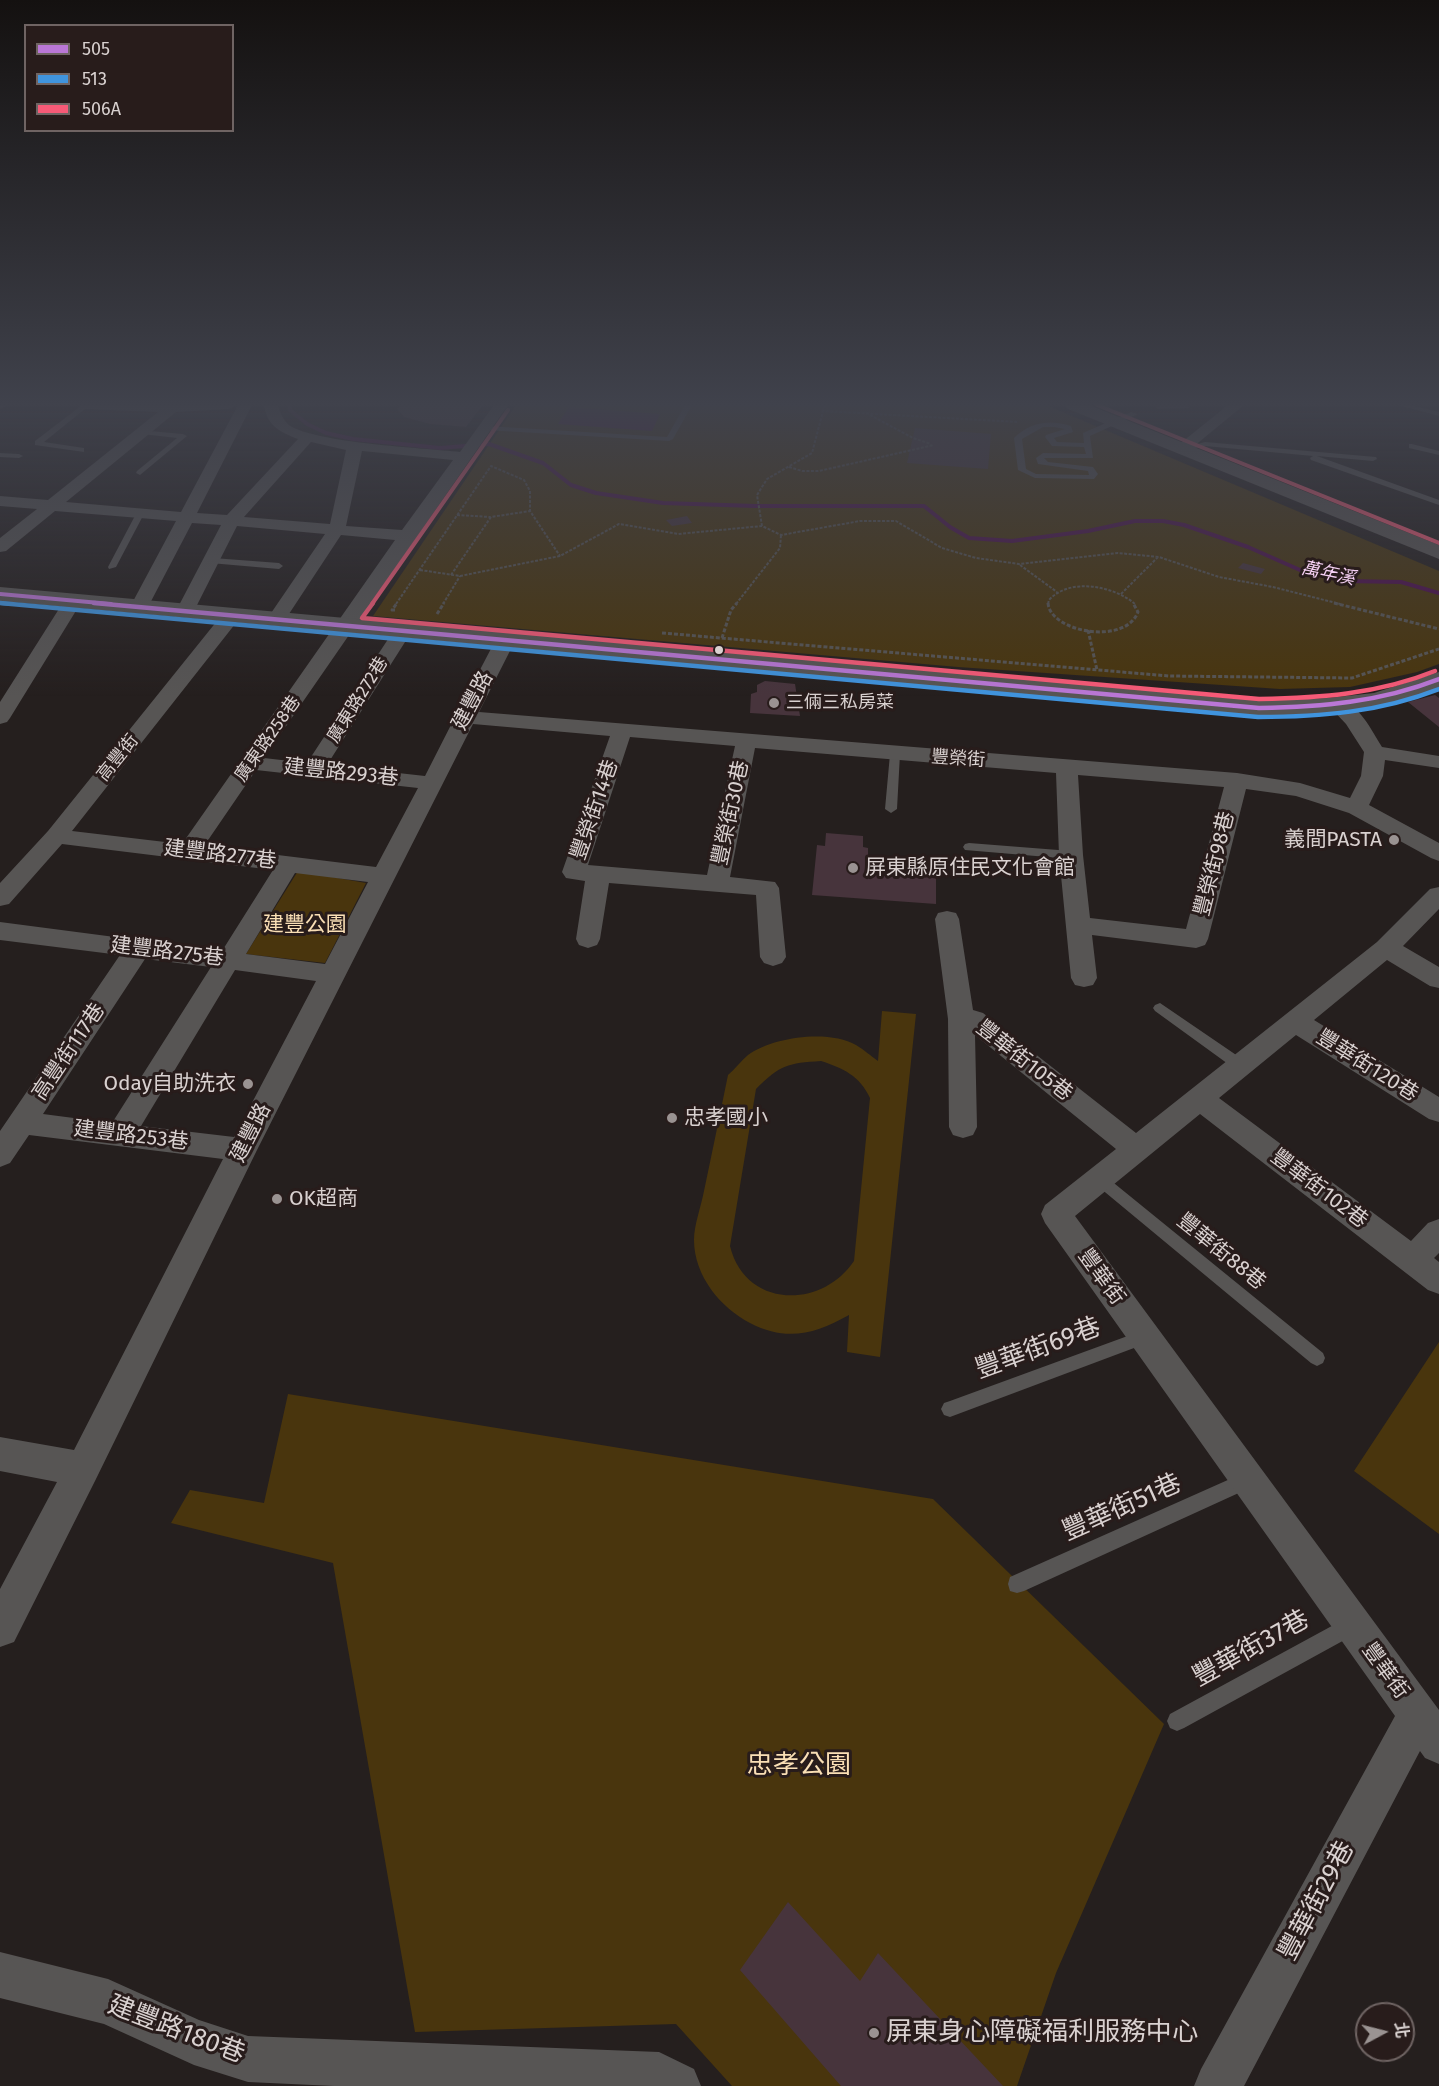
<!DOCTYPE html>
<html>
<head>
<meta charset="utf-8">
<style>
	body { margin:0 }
	#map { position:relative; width:1439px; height:2086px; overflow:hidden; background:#251f1e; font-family:"Fira Sans","Noto Sans TC",sans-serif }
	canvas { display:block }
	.legend { position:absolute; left:24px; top:24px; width:210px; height:108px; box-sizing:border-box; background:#281c1b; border:2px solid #6f6463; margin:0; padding:8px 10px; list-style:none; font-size:18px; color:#d9d1d0 }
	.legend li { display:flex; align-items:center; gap:12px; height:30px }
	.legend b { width:30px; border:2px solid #6f6463 }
	.north { position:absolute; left:1355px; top:2002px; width:60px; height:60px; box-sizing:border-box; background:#281c1b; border:2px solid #6f6463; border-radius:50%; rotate:83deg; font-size:16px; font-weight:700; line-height:24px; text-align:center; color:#d9d1d0 }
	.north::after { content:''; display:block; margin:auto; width:21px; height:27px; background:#9a9392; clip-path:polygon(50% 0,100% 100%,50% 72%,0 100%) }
</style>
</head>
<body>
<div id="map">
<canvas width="1439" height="2086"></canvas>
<ul class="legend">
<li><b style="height:8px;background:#ba77d6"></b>505</li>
<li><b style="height:8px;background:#4094de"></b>513</li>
<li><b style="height:8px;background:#f75a77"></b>506A</li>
</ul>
<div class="north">北</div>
</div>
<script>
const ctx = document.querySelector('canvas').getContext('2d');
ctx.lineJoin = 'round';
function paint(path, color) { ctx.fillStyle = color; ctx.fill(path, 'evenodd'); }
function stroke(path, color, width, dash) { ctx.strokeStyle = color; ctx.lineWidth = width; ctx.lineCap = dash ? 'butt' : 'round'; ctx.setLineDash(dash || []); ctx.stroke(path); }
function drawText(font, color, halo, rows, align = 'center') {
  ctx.font = font + ' "Fira Sans","Noto Sans TC",sans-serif'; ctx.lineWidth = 6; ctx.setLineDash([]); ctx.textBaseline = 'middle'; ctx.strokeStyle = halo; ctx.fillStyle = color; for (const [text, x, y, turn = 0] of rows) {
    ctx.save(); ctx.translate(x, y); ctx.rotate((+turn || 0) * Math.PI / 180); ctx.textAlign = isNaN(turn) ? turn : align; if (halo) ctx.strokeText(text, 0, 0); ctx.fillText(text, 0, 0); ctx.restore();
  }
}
paint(new Path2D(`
	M516,405h530l393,166v93l-22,8 -67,15 -70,2 -322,-22 -585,-51z
	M298,871l68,12 -41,80 -79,-9z
	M882,1011l34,3 -36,343 -33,-5 2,-37c-34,19 -62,27 -99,8 -29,-15 -56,-47 -56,-83 0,-15 7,-33 10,-49 8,-38 16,-77 24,-116 7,-6 13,-14 20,-20 24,-18 81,-26 108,-10 7,4 15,11 22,16zM821,1061c22,7 39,15 49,37l-16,163c-33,49 -109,47 -124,-15l26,-157c24,-24 32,-26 65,-28z
	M1439,1342v192l-85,-63z
	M288,1394l645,105 231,225 -108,249 -39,113h-285l-56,-62 -261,8 -82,-469 -162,-40 19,-33 74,13z`), '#49350d');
paint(new Path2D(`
	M569,407l91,7 -8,17 -94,-7z`), '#4d104c');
stroke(new Path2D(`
	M290,405v5l17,14 19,9 27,6 87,9 49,-4 54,19 28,22 25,8 67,10 92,3h169l26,21 19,11 43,3 76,-10 47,-10h28l21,4 64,22 52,23 45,11 56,1 38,11`), '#4d104c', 4);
paint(new Path2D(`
	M402,405h81l-17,22 -36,-3 -26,-7 -7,-8z
	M1155,405h32l3,3 -32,1z
	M915,428l76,6 -3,35 -81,-6z
	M687,516l5,7 -20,3 -6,-6z
	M1243,563l22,6 -4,5 -23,-6z
	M765,681l30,3 5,32 -50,-3 1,-19 6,-2v-7z
	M1435,695l4,3v29l-31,-25z
	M826,833l37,3v11l5,1v9l8,2 3,6h12v6l45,3v30l-124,-9 5,-50 8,1z
	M788,1902l72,79 18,-28 125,133h-162l-101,-116z`), '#47343c');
stroke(new Path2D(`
	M825,405l-2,6 194,11
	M870,415l43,23 18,6
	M789,467l13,4h17l115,-26
	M457,515l33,2
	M762,526l-5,-31 10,-16 45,-26 11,-42
	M1020,565l37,27
	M420,570l40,6 100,-20 59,-32 59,10 84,-8 19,9 79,-14h36l46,27 34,10 43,6 99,-11 41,4 60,20 54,10 67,17
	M451,575l40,-58 39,-6
	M1121,594l37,-37
	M396,604l95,-138 33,14 6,11v20l30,45
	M443,604l17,-28
	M736,604l44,-56 1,-13
	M1048,604l1,-4c21,-23 65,-14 86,4`), '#575554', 2, [3, 1.5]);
stroke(new Path2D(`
	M1048,603c2,29 77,43 90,9l-5,-9
	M1334,603l105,26
	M395,610h-3l5,-7
	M437,614l7,-11
	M1088,630l9,40
	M662,633l507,43 183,2 87,-29
	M722,638l9,-28 6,-7`), '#575554', 3, [4, 2]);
paint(new Path2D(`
	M82,405h8l-46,37 40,6v4l-49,-7v-4z
	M685,405h7l-19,34 -4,2 -183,-11 -4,-2 4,-2 181,11z
	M1398,405h12l29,7v4z
	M1131,412l7,2 -48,22 3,22h-49l4,4 45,5 5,7 -4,5 -59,-1 -17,-8 -4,-32c16,-16 36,-19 57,-12l2,6 -19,6 3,4 27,1 -1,-10zM1043,427h11l11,2 -19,6 -1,2 7,9 32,1 2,7 -43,-1 -7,5 2,6 50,7 1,4 -53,-1 -10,-5 -4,-30z
	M139,430l44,4 4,2 -47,39 -4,-2 1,-2 40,-33 -35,-4h-3z
	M1205,442l171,15 1,2 -4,2 -56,-5 122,44v5l-128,-45 -1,-2 3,-2 -108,-10 -23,5 -4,-2z
	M1412,444l27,7v4l-30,-7v-4z
	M0,453l19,1 4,2 -4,2 -19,-1z
	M138,510l7,2 -29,55 -7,2 -1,-2z
	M213,558l66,5 4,3 -4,3 -69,-6 -1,-2z
	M895,751l5,3 -3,55 -6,4 -6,-4 5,-55z
	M969,843l102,8 6,4 -6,4 -106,-9 -2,-3 2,-3z
	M1160,1003l85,58 2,4 -2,4h-10l-80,-58 -2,-3 2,-3z
	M1099,1173l5,2 219,178 2,5 -2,5 -6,3 -6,-3 -217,-180 -2,-4 2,-4z
	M1144,1330l6,2 2,5 -2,5 -200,75 -6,-2 -3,-6 3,-6 6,-2z
	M1248,1471l6,3 3,6 -3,6 -230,105 -7,2 -7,-2 -2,-7 2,-7z
	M1352,1615l7,3 3,7 -3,7 -175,96 -7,3 -7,-3 -3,-7 3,-7z`), '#575554');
paint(new Path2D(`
	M0,405h8l-8,4z
	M78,405h158l-7,4 -53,3 -110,90 115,10 57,-107h14l-55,108 30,2 71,-76c-18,-7 -31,-13 -34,-34h14c2,7 5,15 11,20 26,18 135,23 171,27l34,-47h14l-244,353 43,5 89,-136h14l2,4 -85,134 98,11 29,-57 -1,-2 5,-5 37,-71 3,-4h14l3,4 -36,71 758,61 63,10 50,15 11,-22 3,-24 -18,-28 -17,-18 3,-4c24,-6 39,28 50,45l57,9v12l-54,-8 -2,16 -14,29 70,38v18l-8,-3 -82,-45 -53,-17 -50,-7 -38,150 -3,6 -9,3 -104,-13 5,43 -4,7 -9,2 -9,-2 -4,-7 -12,-123 -3,-82 -301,-25 -25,129 45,5 4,6 7,69 -4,6 -9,3 -9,-3 -4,-6 -4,-62 -147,-12 -9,56 -3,6 -9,3 -9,-3 -3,-6 9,-58 -19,-3 -4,-6 48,-136 -137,-12 -216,426 -162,331 -81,161 -14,5v-58l57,-107 -57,-11v-34l74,13 149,-291 -194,-24 -19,28 -10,4v-36l120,-176 -120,-15v-18l222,29 51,-81 -211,-26 -53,60 -9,2v-23l48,-52 177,-220h14l2,4 -2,4 -167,212 110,13 213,-304 -54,-5 -58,88h-14l-2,-4 58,-85 -88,-8 -43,85 -2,4h-14l-2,-4 45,-86 -29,-2 -44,84 -2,4h-14l-2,-4 46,-86 -121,-10 -49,40 -6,1v-14l37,-29 -37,-3v-10l48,4 110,-88 -73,-3zM311,442l35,8 -16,74 -86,-7zM362,451l91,9 -51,70 -56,-4zM630,737l105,9 -28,129 -119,-10zM256,770l162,18 -42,79 -172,-21zM1078,775l146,12 -38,142 -96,-11 -7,-63zM295,873l73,9 -43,82 -79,-10zM145,959l66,8 -99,156 -69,-9zM235,970l81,11 -82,156 -93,-11z
	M1228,405h16l-57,47h-10l-3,-3 3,-3z
	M73,595l6,2 3,4 -72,117 -3,4 -7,2v-22l64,-101 3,-4z
	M1439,887v22l-36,37 36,21v21l-9,-2 -43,-26 -73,60 125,77v25l-10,-3 -133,-84 -77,63 192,143 17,-18 11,-4v34l-5,5 5,4v32l-11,-4 -228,-176 -125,102 364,494v54l-14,-6 -5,-7 -176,335h-50l7,-17 194,-353 -350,-493 -4,-9 4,-9 71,-56 -141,-114 2,92 -4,8 -10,3 -10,-3 -4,-8 -1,-108 -13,-100 3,-6 9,-2 9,2 3,6 14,91 10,3 153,120 241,-191 53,-53z
	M0,1952l108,27 91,41 49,16 411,16 35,17 7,17h-367l-86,-4 -54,-17 -90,-41 -104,-26z`), '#575554');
paint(new Path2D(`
	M0,587l1259,113 69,-2 46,-5 65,-21v16c-57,25 -119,26 -180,28l-1259,-115z`), '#575554');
paint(new Path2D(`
	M1065,405h24l350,140v14l-371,-150z`), '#5a5654');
stroke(new Path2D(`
	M0,594l111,10`), '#ba77d6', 4);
stroke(new Path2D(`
	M94,603l1165,105c62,-1 121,-6 180,-29`), '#ba77d6', 4.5);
stroke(new Path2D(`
	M0,603l11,1`), '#4094de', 4);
stroke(new Path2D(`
	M0,603l1258,114c63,0 122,-5 181,-28`), '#4094de', 4.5);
stroke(new Path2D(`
	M1097,405l342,138
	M372,604l136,-194`), '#f75a77', 4);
stroke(new Path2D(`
	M373,603l-11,15 897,81c61,-1 119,-5 176,-28`), '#f75a77', 4.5);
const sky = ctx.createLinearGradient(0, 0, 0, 697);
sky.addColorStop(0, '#141110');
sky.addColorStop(0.58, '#40424c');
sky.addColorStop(1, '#40424c00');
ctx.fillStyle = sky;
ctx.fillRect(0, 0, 1439, 697);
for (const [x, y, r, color] of [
	[719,650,5,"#d9d1d0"],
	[774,703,6,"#9a9392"],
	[1394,840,6,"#9a9392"],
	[853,868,6,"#9a9392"],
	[248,1084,6,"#9a9392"],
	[672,1118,6,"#9a9392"],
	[277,1199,6,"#9a9392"],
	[874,2033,6,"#9a9392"]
]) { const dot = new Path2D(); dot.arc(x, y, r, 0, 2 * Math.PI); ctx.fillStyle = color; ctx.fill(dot); stroke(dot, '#281c1b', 2); }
drawText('italic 18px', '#f4cff2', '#281c1b', [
	["萬年溪",1328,574,12]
]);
drawText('18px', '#d9d1d0', '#281c1b', [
	["廣東路272巷",358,700,-58],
	["廣東路258巷",268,739,-55],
	["高豐街",118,758,-51],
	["豐榮街",958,759,4]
]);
drawText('18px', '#d9d1d0', '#281c1b', [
	["三倆三私房菜",786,703]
], 'left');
drawText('21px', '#d9d1d0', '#281c1b', [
	["建豐路",473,701,-62],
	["建豐路293巷",341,773,6],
	["豐榮街14巷",595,810,-71],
	["豐榮街30巷",731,813,-78],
	["建豐路277巷",220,855,7],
	["豐榮街98巷",1215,864,-76],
	["建豐路275巷",167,952,7],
	["高豐街117巷",69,1052,-56],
	["豐華街105巷",1024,1061,38],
	["豐華街120巷",1367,1066,32],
	["建豐路",251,1133,-63],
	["建豐路253巷",131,1136,7],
	["豐華街102巷",1319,1189,37],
	["豐華街88巷",1221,1252,39],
	["豐華街",1101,1277,54],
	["豐華街",1385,1671,54]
]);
drawText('21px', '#d9d1d0', '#281c1b', [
	["義間PASTA",1382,840,"right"],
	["屏東縣原住民文化會館",865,868],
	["Oday自助洗衣",236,1084,"right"],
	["忠孝國小",684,1118],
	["OK超商",289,1199]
], 'left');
drawText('21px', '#fadfb5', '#281c1b', [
	["建豐公園",305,925]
]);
drawText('26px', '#d9d1d0', '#281c1b', [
	["豐華街69巷",1038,1349,-20],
	["豐華街51巷",1122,1508,-24],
	["豐華街37巷",1251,1649,-29],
	["豐華街29巷",1317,1901,-62],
	["建豐路180巷",176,2030,21]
]);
drawText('26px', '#fadfb5', '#281c1b', [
	["忠孝公園",799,1766]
]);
drawText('26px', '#d9d1d0', '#281c1b', [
	["屏東身心障礙福利服務中心",886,2033]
], 'left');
</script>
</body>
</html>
